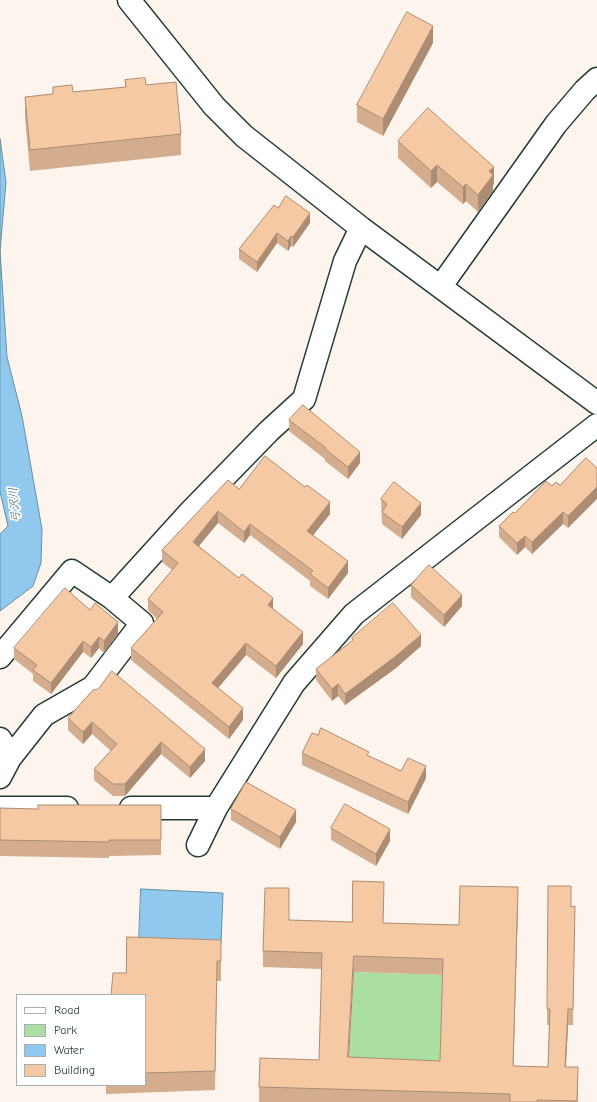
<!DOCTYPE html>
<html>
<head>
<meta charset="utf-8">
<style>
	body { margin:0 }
	#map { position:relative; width:597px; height:1102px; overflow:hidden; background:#fdf4ed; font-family:"Comic Neue",sans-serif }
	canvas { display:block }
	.legend { position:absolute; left:16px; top:994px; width:130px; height:92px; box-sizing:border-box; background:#fff; border:1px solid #a5b1ae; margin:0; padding:5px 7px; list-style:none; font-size:12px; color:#1f3d34 }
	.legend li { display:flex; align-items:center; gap:8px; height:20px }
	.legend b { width:20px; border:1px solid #a5b1ae }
</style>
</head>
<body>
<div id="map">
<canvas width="597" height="1102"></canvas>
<ul class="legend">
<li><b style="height:5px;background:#fff"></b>Road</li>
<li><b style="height:11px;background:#aadfa1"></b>Park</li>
<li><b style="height:11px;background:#90c8ee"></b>Water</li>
<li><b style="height:11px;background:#f5c9a4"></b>Building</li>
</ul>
</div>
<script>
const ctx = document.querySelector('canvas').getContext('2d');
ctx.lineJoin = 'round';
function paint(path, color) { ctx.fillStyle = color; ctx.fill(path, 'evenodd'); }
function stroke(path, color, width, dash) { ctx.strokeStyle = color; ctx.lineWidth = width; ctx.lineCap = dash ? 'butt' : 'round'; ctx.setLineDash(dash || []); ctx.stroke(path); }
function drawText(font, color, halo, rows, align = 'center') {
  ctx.font = font + ' "Comic Neue","Klee One",sans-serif'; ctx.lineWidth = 3.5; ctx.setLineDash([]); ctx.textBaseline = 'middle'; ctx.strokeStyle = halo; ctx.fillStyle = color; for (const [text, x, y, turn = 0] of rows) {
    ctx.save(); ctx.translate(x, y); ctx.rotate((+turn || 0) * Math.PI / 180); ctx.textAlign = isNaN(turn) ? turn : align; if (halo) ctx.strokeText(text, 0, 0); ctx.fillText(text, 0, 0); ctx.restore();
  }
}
paint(new Path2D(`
	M354,972l89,3 -3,102 -92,-4z`), '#aadfa1');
const water = new Path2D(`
	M0,139l6,43 -6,69 7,106 15,59 20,113 -1,34 -8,23 -33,25v-77l8,-8 -8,-34z
	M141,889l82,4 -2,51 -82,-4z`);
paint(water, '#90c8ee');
stroke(water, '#6390a4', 1);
const minor = new Path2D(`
	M129,0l85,106 30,30 117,92 236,175
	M441,286l115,-162 29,-34 12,-11
	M0,657l72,-86 40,27
	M0,739l11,17
	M0,777l10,-19 34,-43 49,-28 49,-64 -30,-25 79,-87 78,-80 35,-32 41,-138 16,-33
	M0,808h67
	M131,808h85
	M198,845l18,-37 78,-125 60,-69 243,-189`);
stroke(minor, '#1f3d34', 25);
stroke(minor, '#fff', 22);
paint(new Path2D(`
	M433,43l-50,93 -26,-14v-17z
	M125,80l21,5 35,49v21l-151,16 -5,-53v-21l28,-3v-7l20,5 52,-5z
	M398,141l96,43 -1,1v6l-15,21 -12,-11 -3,3 -26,-22 -6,6 -33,-30z
	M278,208l32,15 -17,24 -2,-1 -3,5 -11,-8 -20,29 -18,-13v-10z
	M289,420l71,43 -12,16 -23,-18v-2l-36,-28z
	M586,458l-18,70 -5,-4 -31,30 -7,-7 -8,8 -18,-18v-11l16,-13 37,-27 8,-1z
	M239,489l91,25 -17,21 35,38 -20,26 -18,-13v-5l-60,-46 -6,8 -26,-20 -19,23 74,63 30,35 -27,34 -30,-23 -28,33 25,32 -14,19 -98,-79v-12l26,-29 -9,-9v-11l24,-29 -10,-8v-12z
	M381,499l40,16 -19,24 -20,-15z
	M411,585l51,21 -18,21 -33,-30z
	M90,610l28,24 -14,19 -5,-5 -8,10 -8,-6 -32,42 -18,-13v-7l-19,-15v-11z
	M352,638l69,8 -25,22 -51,37 -7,-9 -6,5 -16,-21v-11l36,-28z
	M93,690l112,71 -15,17 -29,-24 -36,42h-12l-19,-16v-11l17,-18 -19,-17 -9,10 -15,-14v-12z
	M318,735l51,21 32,15 25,7 -18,36 -106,-49v-12z
	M161,805v50l-52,1v2l-109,-2v-48l38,1z
	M231,809l65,13 -16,27 -49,-29z
	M331,828l59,13 -14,25 -45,-26z
	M384,898l-1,25 76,2 59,-22 -5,163 35,1 1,-42h-2v-16l24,-102 4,-1 -2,119h-5l-2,42 12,17v18h-319v-15l60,-27 3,-91 -59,-2v-16l26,-31 63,2zM354,972l89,3 -3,86 -91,-4z
	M221,960v21h-4l-2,109 -109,4v-9h39v-90l-19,-22z`), '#d3ad8d');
paint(new Path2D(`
	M433,26v17l-50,93v-17z
	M437,165v17l-6,6v-17z
	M494,167v17l-1,1v6l-15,21v-17l11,-24z
	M466,184v17l-3,3v-17z
	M310,213v10l-17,24v-10z
	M277,233v10l-20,29v-10z
	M291,236v10l-3,5v-10z
	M360,452v11l-12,16v-12z
	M597,487v12l-29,29v-12z
	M330,502v12l-23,29v-12z
	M421,503v12l-19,24v-12z
	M218,511v12l-25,30v-11z
	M563,512v12l-31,30v-12z
	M250,524v11l-6,8v-11z
	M525,536v11l-8,8v-12z
	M348,561v12l-20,26v-11z
	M462,595v11l-18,21v-12z
	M273,598v12l-5,-5z
	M118,622v12l-14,19v-12z
	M303,632v12l-27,34v-12z
	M421,635v11l-25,22 -51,37v-11z
	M99,637v11l-8,10v-11z
	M83,641v11l-32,42v-11z
	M246,643v12l-34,40v-12z
	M338,684v12l-6,5v-12z
	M243,708v12l-14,19v-12z
	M92,722v12l-9,10v-12z
	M161,742v12l-36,42v-12z
	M205,749v12l-15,17v-11z
	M426,766v12l-18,36v-12z
	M296,810v12l-16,27v-12z
	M390,829v12l-14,25v-12z
	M518,887v16l-5,179v-16z
	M354,956v16l-6,101v-16z
	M568,1009v16l-3,58v-16z`), '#ac8d73');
const building = new Path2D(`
	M407,12l26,14 -50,93 -26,-14z
	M145,78l1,7 30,-3 5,52 -151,16 -5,-53 28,-3v-7l19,-2 1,7 53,-5 -1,-7z
	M428,108l66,59 -5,4 4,4 -15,20 -12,-11 -3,3 -26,-22 -6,6 -33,-30z
	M286,196l24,17 -17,24 -2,-1 -3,5 -11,-8 -20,29 -18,-13 35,-44 4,3z
	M303,405l57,47 -12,15 -23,-18 1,-1 -37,-28z
	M265,456l40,31 2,-2 23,17 -23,29 41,30 -20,27 -18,-14 3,-3 -63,-47 -6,8 -26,-21 -25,31 46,36 3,-4 31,24 -5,7 35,27 -27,34 -30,-23 -34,40 31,25 -14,19 -98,-79 32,-36 -15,-13 30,-36 -16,-13 66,-70 11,9z
	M586,458l11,10v19l-29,29 -5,-4 -31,30 -7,-6 -8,7 -18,-17 14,-14 2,1 31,-32 6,5 4,-4 4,3z
	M394,482l27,21 -19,24 -20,-15 5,-8 -6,-5z
	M429,565l33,30 -18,20 -33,-30z
	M65,588l25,22 5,-7 23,19 -14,19 -5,-4 -8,10 -8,-6 -32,42 -18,-13 4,-5 -23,-17z
	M393,603l28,32 -25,21 -51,38 -7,-10 -6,5 -16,-20 37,-29 -1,-2z
	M112,671l93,78 -15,18 -29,-25 -36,42h-12l-19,-15 23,-25 -25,-22 -9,10 -15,-14 25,-28 5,-1z
	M321,728l48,24 -2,3 34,16 7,-13 18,8 -18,36 -106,-49 10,-20 6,2z
	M246,782l50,28 -16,27 -49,-28z
	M345,804l45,25 -14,25 -45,-26z
	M38,805h123v35h-52v2l-109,-2v-32l38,1z
	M353,881l31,1 -1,41 76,2 1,-39 58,1 -5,179 35,1 2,-58h-3l1,-123h23v21l4,-1 -2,103h-5l-3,58h13l-1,34 -40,-1v2h-27v-8l-251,-7 1,-29 59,2 3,-107 -59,-2 2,-63h24v32l63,2zM354,956l89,3 -3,102 -92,-4z
	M127,937l94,3v21h-4l-2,110 -70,2v-78h-34l2,-22h13z`);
paint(building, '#f5c9a4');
stroke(building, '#ac8d73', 1);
drawText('italic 12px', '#3b6062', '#fff', [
	["弓沢川",15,505,-96]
]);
</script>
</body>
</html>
